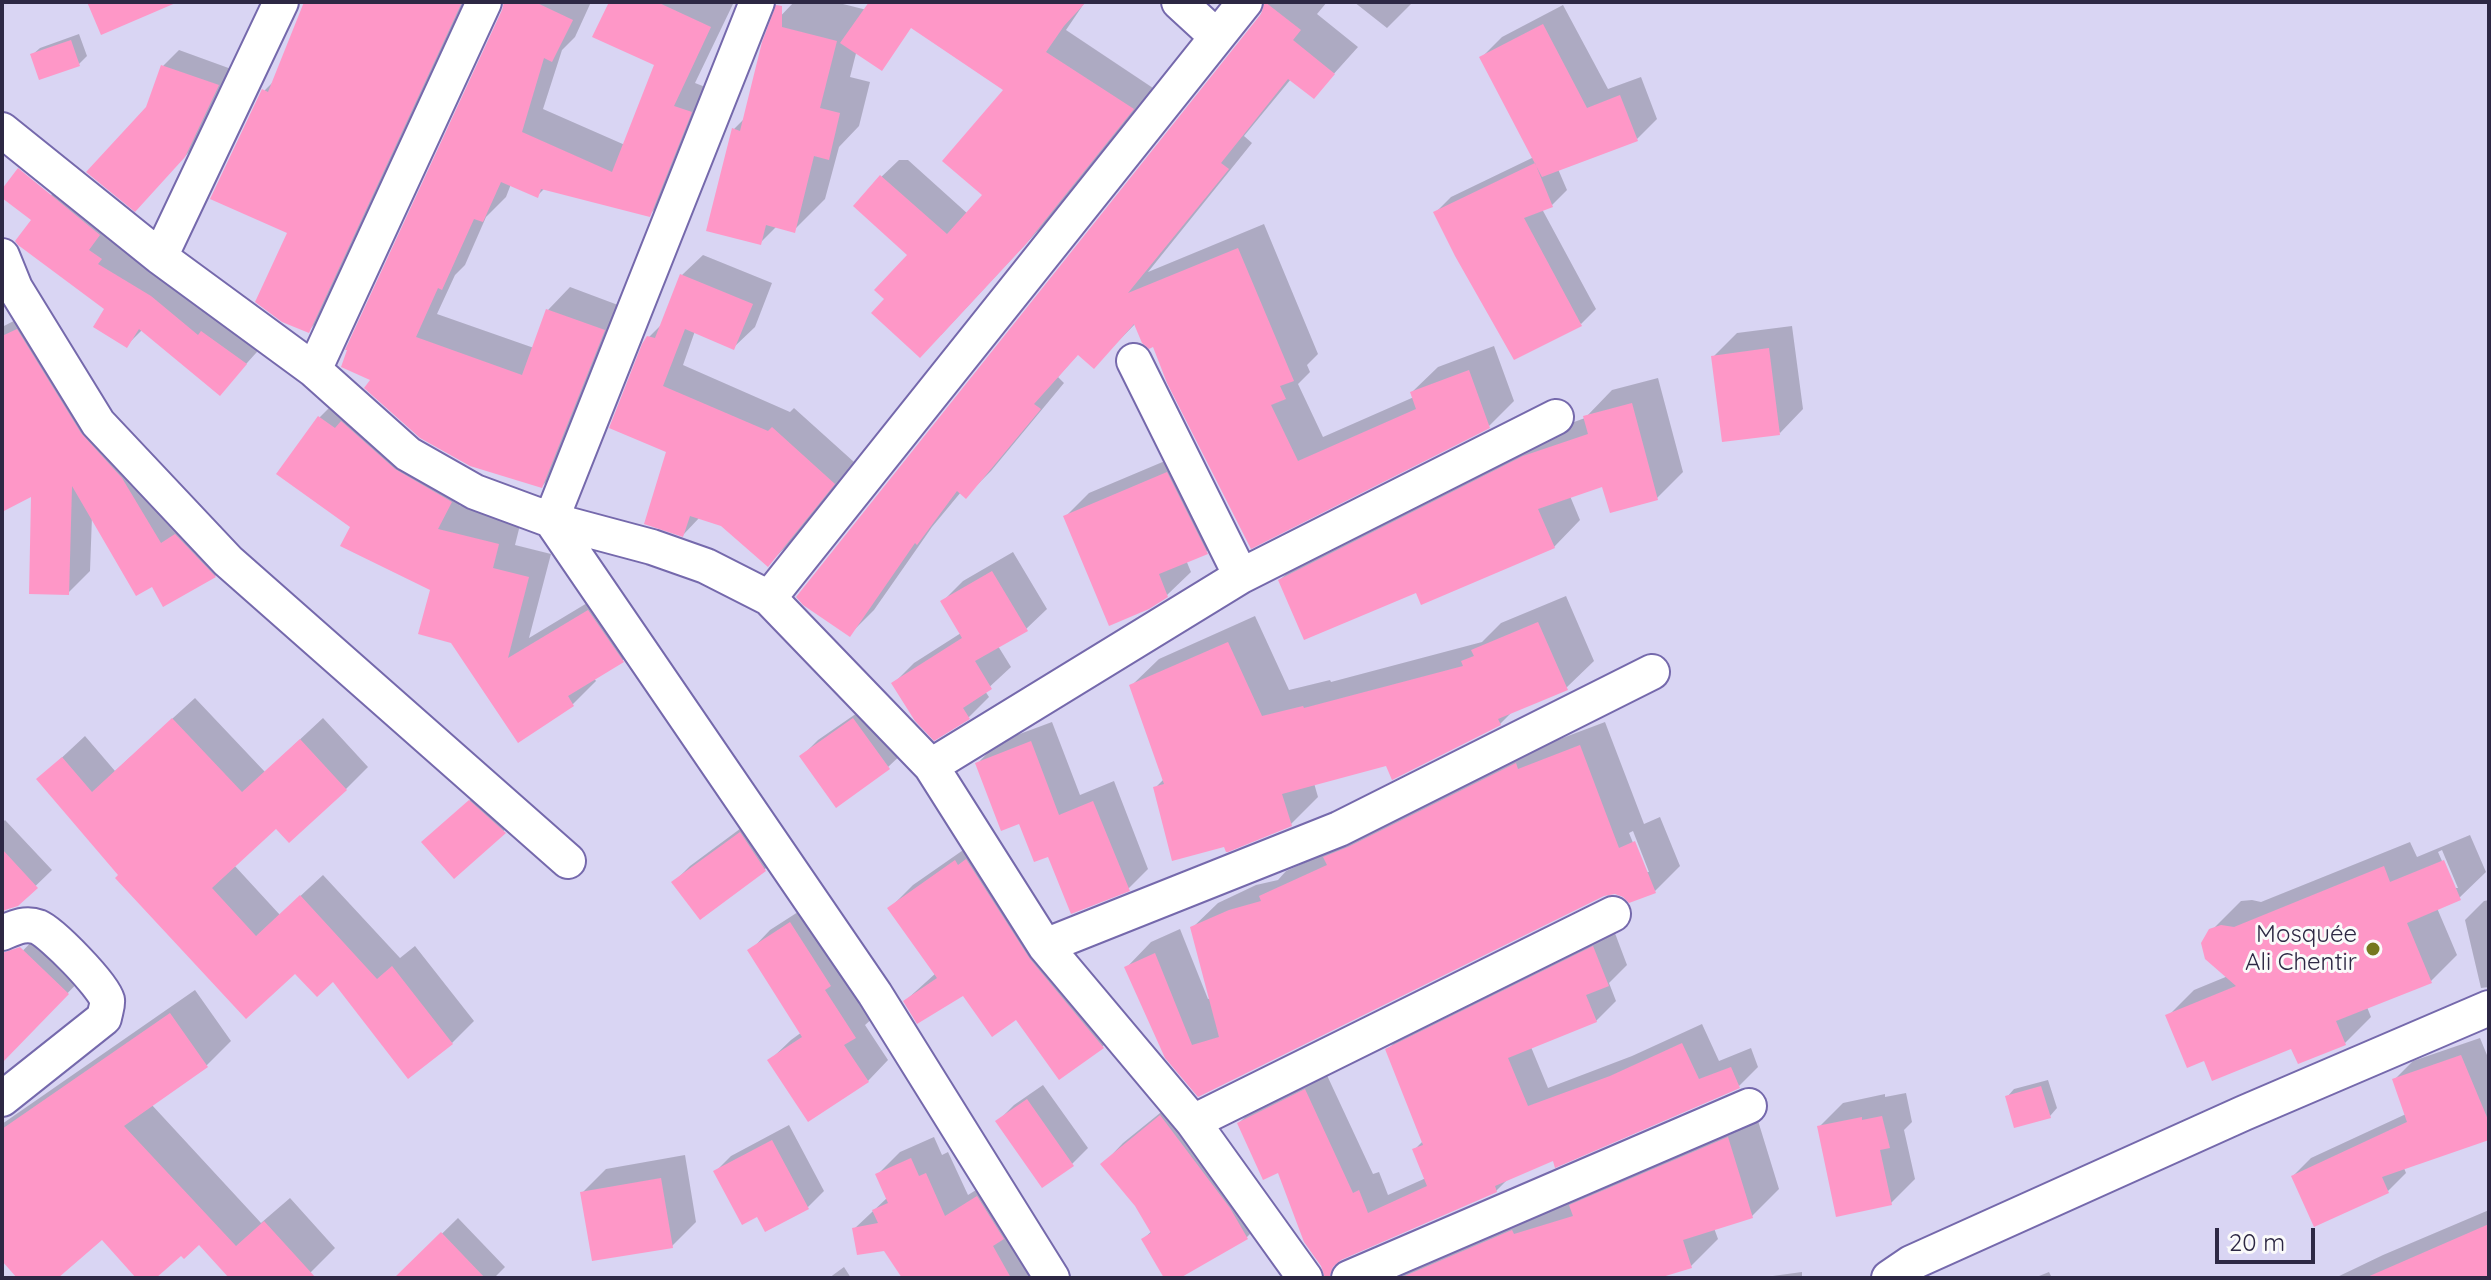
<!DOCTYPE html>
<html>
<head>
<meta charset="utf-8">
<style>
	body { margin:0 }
	#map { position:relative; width:2491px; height:1280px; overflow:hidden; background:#d9d5f3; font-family:Quicksand,sans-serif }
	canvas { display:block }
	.frame { position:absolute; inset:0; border:4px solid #2d2844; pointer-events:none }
	.scale { position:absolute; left:2215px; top:1228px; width:100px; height:36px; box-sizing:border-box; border:4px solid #2d2844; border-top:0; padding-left:10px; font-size:24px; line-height:28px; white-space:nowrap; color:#2d2844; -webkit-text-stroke:6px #fafafa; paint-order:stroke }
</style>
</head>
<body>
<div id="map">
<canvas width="2491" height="1280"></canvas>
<div class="frame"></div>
<div class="scale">20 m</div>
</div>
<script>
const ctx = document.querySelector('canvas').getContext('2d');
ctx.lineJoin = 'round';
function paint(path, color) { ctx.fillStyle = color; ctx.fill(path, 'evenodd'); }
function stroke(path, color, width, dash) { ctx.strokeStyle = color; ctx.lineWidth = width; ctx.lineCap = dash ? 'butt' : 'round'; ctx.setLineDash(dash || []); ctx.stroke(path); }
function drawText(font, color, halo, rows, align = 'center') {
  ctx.font = font + ' Quicksand,sans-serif'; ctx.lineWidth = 6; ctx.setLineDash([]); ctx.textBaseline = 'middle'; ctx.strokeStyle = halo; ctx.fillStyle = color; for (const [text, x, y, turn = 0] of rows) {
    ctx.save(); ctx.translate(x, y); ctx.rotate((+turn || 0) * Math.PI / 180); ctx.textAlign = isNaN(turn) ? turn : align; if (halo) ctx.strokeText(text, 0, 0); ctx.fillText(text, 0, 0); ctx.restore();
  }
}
paint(new Path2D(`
	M306,2h167l-141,305 -23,23 -47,-237 12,-12z
	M505,2h86l-16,35 -13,13 -19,59 82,36 32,-81 -46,-62h117l5,2 -38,79 18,7 -41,102 -23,23 -104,-27 -8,8 -26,-12 -5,13 -20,20 -21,48 -10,10 -18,39 97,34 14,-38 22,-23 56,21 -61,155 -23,23 -169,-107 131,-368z
	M794,2h41l32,8 -17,67 20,5 -11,44 -20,21 -14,52 -31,31 -17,-4 -17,17 -26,-114 11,-11 27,-93z
	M1015,2h70l-19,28 87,58 -106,133 -106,114 -54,-37 23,-44 -33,-73 22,-21h9l60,54 17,-19 21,-105z
	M1269,2h58l-10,12 41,33 -45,50 -22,-18 -47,57 8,7 -104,129 116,-48 54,130 -11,11 3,7 -12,12 25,53 91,-40 -2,-5 26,-25 56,-21 20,55 -25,25 -237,120 -98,-201 -18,-22 -42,43 -15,-13 -21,24 6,6 -73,88 -25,25 -5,-4 -29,35 -58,83 -25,25z
	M1354,2h59l-26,26z
	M1563,5l45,84 33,-12 16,42 -20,20 -79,30 9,21 -15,15 -10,4 54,100 -15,15 -145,-112 15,-15 83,-40 -52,-100 20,-20z
	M79,34l8,22 -8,8 -39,14 -8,-23 8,-7z
	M179,50l55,20 -33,69 -50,54 -3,-85 15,-42z
	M71,176l49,62 -4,5 55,34 94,66 -45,50 -78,-63 -15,15 -76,-150z
	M703,255l69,28 -17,44 -21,20 -39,-16 -12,34 107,47 4,-4 60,54 -65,82 -21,20 -46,-40 -22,-7 -17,18 -34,-198 14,-14 19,-48z
	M39,308l64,104 133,142 -21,22 -51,28 -11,-20 -61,-68 -2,55 -22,22 -35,-100 -31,17v-183z
	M1792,326l11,83 -23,24 -67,-76 24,-24z
	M1658,378l25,94 -26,26 -53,-14 -34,12 10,24 -26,27 -137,43 -137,-10 27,-27 245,-123 33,-12 27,-28z
	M343,394l75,52 55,32 -14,27 62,16 -6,24 36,9 -22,84 83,-50 34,49 -23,23 -29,18 2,3 -23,23 -54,36 -87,-151 -80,-63 -73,-52 41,-57z
	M1191,450l39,78 -24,24 -20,8 5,12 -24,23 -102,-78 24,-24z
	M1013,552l34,57 -21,20 -28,17 13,21 -26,24 4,6 -20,20 -34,21 -41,-55 20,-20 47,-30 -18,-32 20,-20z
	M1566,596l28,65 -28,27 -53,23 -13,13 -113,40 -73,19 4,14 -28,28 -64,19 -71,-56 9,-9 -33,-93 28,-27 96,-43 34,74 41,-10 1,2 151,-40 19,-19z
	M195,698l70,74 58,-54 45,49 -22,22 -70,37 -42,39 46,50 43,-40 77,83 15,-12 59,75 -22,22 -119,-64 -38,-8 -175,-96 -81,-96 46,-43 30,35z
	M870,704l34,48 -16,15 -86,-11 16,-16z
	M1052,722l28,73 34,-14 34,88 -21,21 -107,-68 -42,-59 20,-21z
	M1605,722l39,102 16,-7 20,49 -25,25 -51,3 -405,201 -73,-127 25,-26 29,-13 28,70 3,-1 -19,-70 26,-25 38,-18 22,-5 8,-9 47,-21 18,-18 193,-87zM1633,831l16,41h-4l-16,-39z
	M486,786l34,30 -66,60 -14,-49z
	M756,817l25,36 -16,16 -65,48 -26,-35 16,-16z
	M5,820l47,50 -35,34 -15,6v-87z
	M2470,835l16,37 -27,26 -22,10 20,47 -26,26 -64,26 4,10 -26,26 -53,3 -86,12 -38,-42 26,-26 34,-14 -14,-48 27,-27 11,-1 9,2 149,-60 7,15zM2442,850l16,38h-4l-16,-36z
	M979,839l73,96 74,88 -23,23 -43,31 -43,-60 -54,-24 -58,8 31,-28 -46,-65 23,-23z
	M2489,900v87l-8,1 -16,-68 19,-19z
	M812,903l63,113 -10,9 23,35 -20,21 -98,-21 21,-20 11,-8 -52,-81 20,-21z
	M1613,928l14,37 -18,18 7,18 -20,20 -65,26 17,41 84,-32 70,-32 17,37 32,-13 7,19 -20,20 -228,90 -14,14 -150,65 -107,-133 20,-20 66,-32 48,103 6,-2 9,23 38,-17 -11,-29 9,-9 -37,-90 20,-20z
	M44,929l44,43 -86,89v-93l2,2z
	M195,990l36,51 -24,24 -56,39 110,119 29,-25 45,50 -30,30h-74l-32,-36 -17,11 -29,25h-15l-36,-41 -47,41h-36l-17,-20v-134z
	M2480,1038l9,22v78l-85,30 2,5 -18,18 -95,-15 18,-18 95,-44 -12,-34 19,-19z
	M2048,1080l9,28 -7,8 -43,-19 7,-8z
	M1043,1085l45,63 -16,16 -74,-43 16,-16z
	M1906,1093l6,29 -8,8 11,49 -24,24 -72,-76 24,-24 42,-9v3z
	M1181,1096l86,121 -20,20 -70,41h-10l-24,-39 9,-8 -15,-26 -34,-41 20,-21z
	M1755,1111l24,78 -27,27 -38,12 4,11 -27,27 -41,12h-273z
	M789,1125l35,66 -16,16 -42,23 -9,-16 -42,-42 16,-16z
	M934,1137l8,18 6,-3 20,43 32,-20 45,103h-141l-19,-30 -31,-19 34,-32 -10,-23 22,-22z
	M685,1155l11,67 -24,24 -90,-53 24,-24z
	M2489,1210v68h-154l48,-23z
	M458,1218l47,49 -11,11h-76l-10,-11z
	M844,1267l7,11h-22z
	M1802,1272v6h-44z
	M2049,1272l3,6h-18z`), '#0003');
paint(new Path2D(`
	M87,2h91l-77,33z
	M304,2h158l-153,331 -27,-11 -27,-20 32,-69 -77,-34 52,-110 6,3z
	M504,2h31l38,18 -21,42 -8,-4 -22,74 90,40 42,-107 -62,-28 17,-35h48l54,25 -37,79 18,6 -42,105 -109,-28 -3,9 -37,-16 -18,40 -9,-3 -32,71 -4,-2 -22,49 106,38 24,-66 59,21 -63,158 -72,-22 -50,-28 -56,-50 6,-8 -29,-13 6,-17h-2l157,-340z
	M869,2h217l-22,24 -18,26 88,57 -108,135 -106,114 -49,-45 13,-14 -10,-9 33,-35 -54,-49 27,-31 67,59 35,-39 -40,-34 61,-71 -92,-62 -29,43 -42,-28z
	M1265,2l36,28 -8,10 42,34 -21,25 -26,-20 -67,84 8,6 -101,124 110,-45 56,133 -14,5 6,13 -15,6 27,56 118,-52 -6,-17 59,-22 21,58 -239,121 -84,-166 -14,-36 -4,2 -7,-6 -8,-19 -40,45 -16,-14 -44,49 7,5 -75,90 -9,-8 -40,54 -2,-2 -65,94 -47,-32 -7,-8 465,-583z
	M776,5l6,1v21l55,14 -17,67 20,5 -11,47 -15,-4 -19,77 -29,-8 -5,20 -55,-14 26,-103 8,3 22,-89z
	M1543,24l44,84 33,-13 18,46 -96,36 -63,-120z
	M71,40l9,26 -41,14 -9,-26z
	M161,65l58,20 -34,72 -50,55 -49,-40 60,-65z
	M1535,163l18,44 -29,11 58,108 -68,34 -59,-104 -22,-44z
	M18,168l82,67 -11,15 13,9 -4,5 53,32 47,39 3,-4 46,33 -27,32 -81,-67 -12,19 -34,-21 11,-18 -86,-64 -3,-4 16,-21 -29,-22v-9z
	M680,274l73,30 -19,46 -49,-21 -22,57 105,45 4,-4 63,57 -67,83 -47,-41 -31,-10 -7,21 -39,-13 22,-72 -57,-24 33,-84 5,-8 8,2z
	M17,329l64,104 41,45 39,65 14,-9 41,43 -53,30 -11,-20 -16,9 -64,-110 -3,109 -40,-1 2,-97 -29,15v-176z
	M1769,348l11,87 -58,7 -11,-86z
	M1632,403l26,97 -48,13 -8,-26 -64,22 17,39 -134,57 -5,-12 -112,47 -26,-60 245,-124 65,-22 -5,-18z
	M318,416l17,12 6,-7 54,48 57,33 -14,27 61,15 -6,24 36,9 -21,81 80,-48 36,52 -56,34 6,10 -56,37 -67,-100 -33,-9 12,-44 -90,-44 10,-19 -74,-53z
	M1167,472l41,82 -49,20 9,23 -19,12 -40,17 -46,-110z
	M992,571l36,60 -53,30 17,28 -29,19 7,11 -36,22 -19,-20 -24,-38 71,-45 -22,-37z
	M1538,622l30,68 -70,29 3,6 -109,55 -6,-14 -104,28 10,32 -64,26h-2l-2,-5 -52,14 -19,-74 11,-3 -35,-99 99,-43 34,74 41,-10 1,2 159,-42 -2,-5 13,-5 -3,-6z
	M172,718l70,74 58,-53 47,51 -58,53 -13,-14 -64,59 44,48 44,-41 77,84 15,-13 61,78 -45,35 -75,-97 -16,15 -22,-23 -49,45 -131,-141 3,-3 -82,-96 26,-22 30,35z
	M853,718l37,51 -54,39 -37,-52z
	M1031,741l28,74 34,-14 37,90 -59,23 -23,-57 -14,5 -15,-38 -18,7 -26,-68z
	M1580,745l39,103 16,-7 21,52 -27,10 -6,-6 -8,-3 -11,2 -406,201 -33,-39 -41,-91 31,-14 37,92 27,-8 -29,-110 39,-17 32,-9 -2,-5 68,-31 -4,-8 25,-10 168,-84 2,6z
	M469,800l37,33 -52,46 -33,-37z
	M740,832l26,39 -66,49 -29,-38z
	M2,849l36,39 -20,18 -16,5z
	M966,859l64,100 74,89 -45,32 -43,-60 -24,17 -29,-41 -46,28 -14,-23 34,-23 -50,-70 68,-48 3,5z
	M2444,860l17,40 -54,23 25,60 -96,38 10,24 -48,19 -7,-15 -79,32 -8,-20 -17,7 -22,-53 71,-29 -31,-27 -4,-16 8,-14 12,-4 13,2 150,-61 6,16z
	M790,922l41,64 -6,4 31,48 -12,7 25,37 -61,40 -41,-62 35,-23 -55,-87z
	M1593,946l16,40 -23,9 11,27 -89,36 20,48 82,-30 72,-33 17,36 32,-12 9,21 -185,80 -2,-7 -58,25 2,6 -156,68 -8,7 -4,11h-4l-4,-12 -17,-24 -26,-69 -15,7 -26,-57 68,-34 48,104 6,-3 9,23 59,-27 -15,-37 11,-4 -38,-96z
	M20,947l49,47 -67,69v-110z
	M170,1013l38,54 -84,59 112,120 28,-25 52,57h-87l-30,-33 -15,14 -3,-3 -25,22h-20l-34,-38 -44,38h-41l-15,-17v-132z
	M2461,1055l28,67v18l-107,37 7,16 -75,34 -23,-51 116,-54 -15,-43z
	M2041,1086l10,32 -37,10 -9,-32z
	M1027,1099l47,67 -32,22 -47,-67z
	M1160,1115l70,93 18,31 -68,39h-16l-23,-39 10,-6 -16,-27 -35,-42z
	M1882,1116l8,32 -10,2 12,55 -56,12 -19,-91 45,-9v3z
	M1728,1137l25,81 -70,22 9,28 -33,10h-259l112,-48 2,4 59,-18 -4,-11z
	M772,1140l37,69 -44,23 -8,-15 -15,8 -29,-54z
	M911,1158l8,18 7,-3 19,43 32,-20 27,43 -11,7 18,32h-109l-18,-27 -27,4 -5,-27 26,-5 -6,-13 16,-7 -13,-29z
	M661,1178l12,70 -81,13 -12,-69z
	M2489,1224v54h-124z
	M441,1232l44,46h-91z`), '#fe97c7');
const street = new Path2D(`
	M757,2l-206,518 324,474 177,284
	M1179,2l38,35
	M2,130l158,127 154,113 94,84 67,38 76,28 101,27 54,19 63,32 162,168 114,180 148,176 112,156
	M2,256l13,32 83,135 130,138 340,300
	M160,257l121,-255
	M1134,361l107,215
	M314,370l170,-368
	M769,598l476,-596
	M931,766l310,-190 315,-159
	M2,933c12,-5 23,-11 36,-6 14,6 65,58 69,73 1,5 -2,12 -3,18l-102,81
	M1045,946l294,-117 313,-157
	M1193,1122l420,-208
	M1349,1278l400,-172
	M1889,1278l22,-15 333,-150 245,-105`);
stroke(street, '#7569ac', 38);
stroke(street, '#fff', 34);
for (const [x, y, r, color] of [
	[2373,949,8,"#757820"]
]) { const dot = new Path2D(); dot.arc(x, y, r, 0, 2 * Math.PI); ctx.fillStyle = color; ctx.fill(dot); stroke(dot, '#fafafa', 3); }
drawText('24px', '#2d2844', '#fafafa', [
	["Mosquée",2357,935],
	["Ali Chentir",2357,963]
], 'right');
</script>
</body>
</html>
